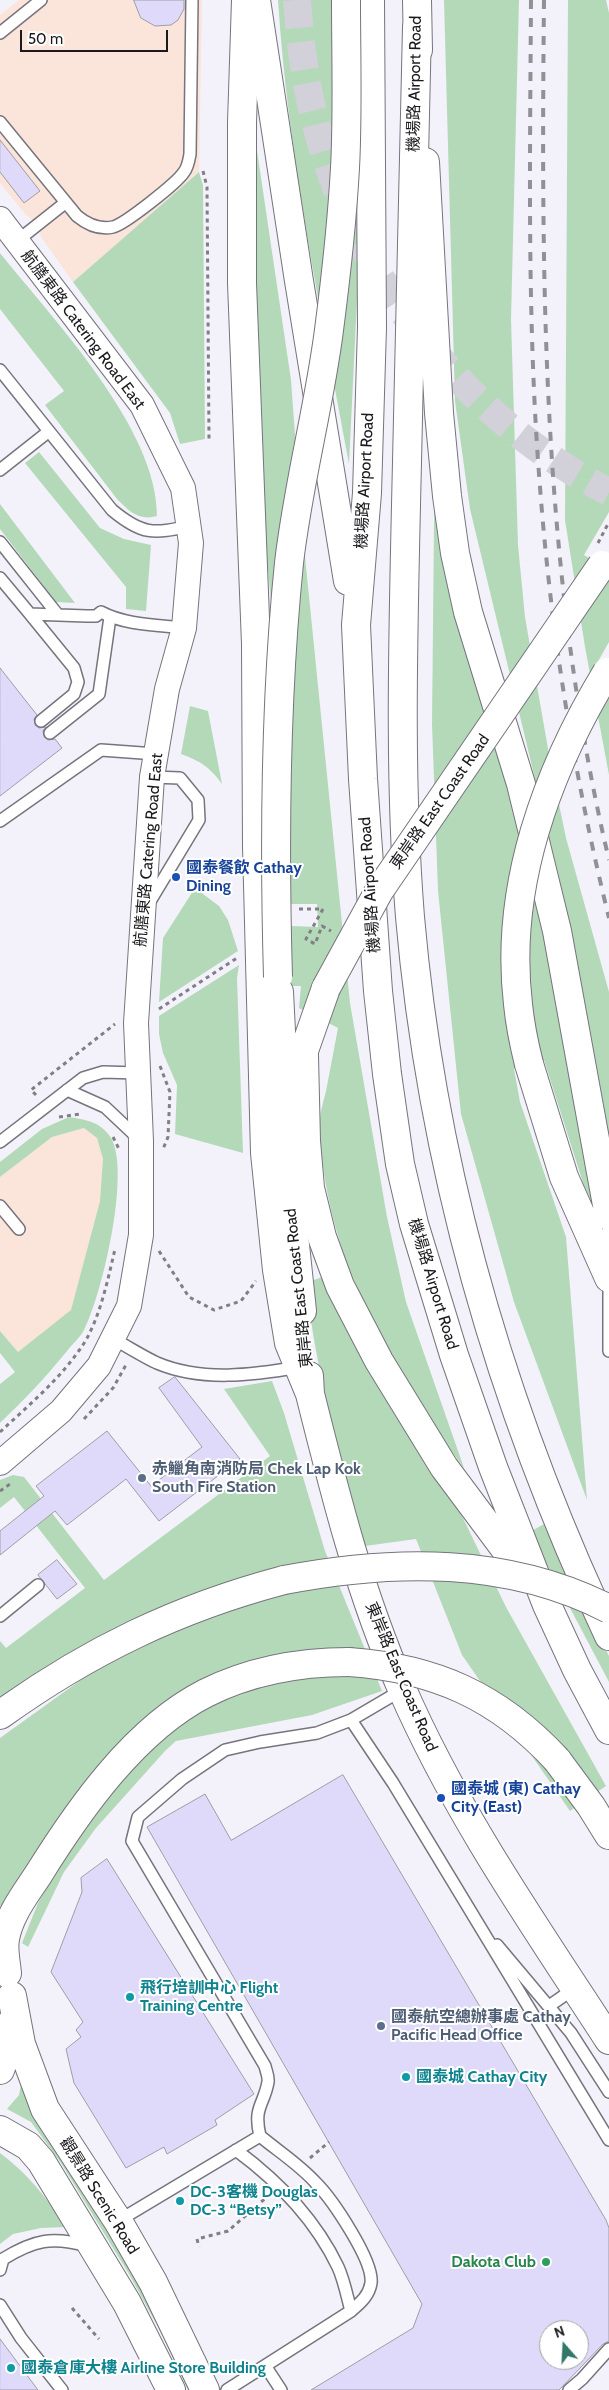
<!DOCTYPE html>
<html>
<head>
<meta charset="utf-8">
<style>
	body { margin:0 }
	#map { position:relative; width:609px; height:2390px; overflow:hidden; background:#f3f2fa; font-family:Cabin,sans-serif }
	canvas { display:block }
	.north { position:absolute; left:539px; top:2320px; width:50px; height:50px; box-sizing:border-box; background:#fff; border:1px solid #a3a3a4; border-radius:50%; rotate:341deg; font-size:14px; font-weight:700; line-height:20px; text-align:center; color:#1a191c }
	.north::after { content:''; display:block; margin:auto; width:18px; height:22px; background:#32776a; clip-path:polygon(50% 0,100% 100%,50% 72%,0 100%) }
	.scale { position:absolute; left:20px; top:30px; width:148px; height:22px; box-sizing:border-box; border:2px solid #1a191c; border-top:0; padding-left:6px; font-size:15px; line-height:18px; white-space:nowrap; color:#1a191c; -webkit-text-stroke:4px #fff; paint-order:stroke }
</style>
</head>
<body>
<div id="map">
<canvas width="609" height="2390"></canvas>
<div class="north">N</div>
<div class="scale">50 m</div>
</div>
<script>
const ctx = document.querySelector('canvas').getContext('2d');
ctx.lineJoin = 'round';
function paint(path, color) { ctx.fillStyle = color; ctx.fill(path, 'evenodd'); }
function stroke(path, color, width, dash) { ctx.strokeStyle = color; ctx.lineWidth = width; ctx.lineCap = dash ? 'butt' : 'round'; ctx.setLineDash(dash || []); ctx.stroke(path); }
function drawText(font, color, halo, rows, align = 'center') {
  ctx.font = font + ' Cabin,"Noto Sans TC",sans-serif'; ctx.lineWidth = 4; ctx.setLineDash([]); ctx.textBaseline = 'middle'; ctx.strokeStyle = halo; ctx.fillStyle = color; for (const [text, x, y, turn = 0] of rows) {
    ctx.save(); ctx.translate(x, y); ctx.rotate((+turn || 0) * Math.PI / 180); ctx.textAlign = isNaN(turn) ? turn : align; if (halo) ctx.strokeText(text, 0, 0); ctx.fillText(text, 0, 0); ctx.restore();
  }
}
paint(new Path2D(`
	M19,0h183l-3,172 -126,110 -32,-45 -2,-13 -13,-9 -26,-32v-168z
	M84,1128l13,10 6,21 -3,42 -29,110 -53,41 -18,-21v-154l52,-40z`), '#fbe4d9');
paint(new Path2D(`
	M278,0h82l-3,300 -8,164c-28,-153 -61,-308 -71,-464z
	M444,0h75l-8,319 7,226 7,72 26,149 15,72 43,154v187l-22,-149 -23,-131 -94,-390 -15,-108z
	M568,0h38l3,13v499l-25,43 25,15v72l-13,23 13,8v102l-24,-128 -20,-127z
	M255,137l36,243 10,137 49,486 37,214 19,85 58,166c-74,-102 -143,-217 -144,-347 0,-10 4,-21 6,-30 4,-21 8,-42 12,-63l-39,-20 2,-22h-21v-29h12l-1,-31 27,1 -1,-23h-49l6,-273 -22,-224z
	M199,172l4,13 2,254 -25,5 -10,-31 -97,-131z
	M0,253c52,65 158,176 157,263 -18,5 -27,-4 -40,-17l-72,-94 19,-14 -64,-82z
	M435,423l104,482 59,310 -14,-29 -40,-126 -30,9 6,33 46,135 21,263 -73,-198 -53,-188 -23,-223 -6,-167z
	M39,452l61,76 24,11 27,6 -5,66 -20,-2v-22l-101,-124z
	M0,504l75,99 -19,-1 -56,-73z
	M190,706l18,5 14,73c-12,-17 -22,-23 -41,-30z
	M195,888l24,18 9,14 10,31 -79,51 4,-64z
	M239,965l-2,13 6,175 -68,-19 2,-49 -14,-32 -4,-19v-18z
	M69,1117c18,3 32,5 42,21 20,34 -9,157 -27,192 -4,8 -12,14 -17,21 -21,26 -43,49 -67,72v-39l15,-12 -15,-19v-22l18,21 53,-42 29,-109 3,-42 -6,-21 -13,-10 -32,9 -52,40v-15l42,-33z
	M330,1274l133,244 43,89 100,179 -36,25 -108,-156 -46,-116 -51,7c-25,-86 -49,-173 -59,-263z
	M272,1381l12,32 41,138 57,140 -70,24 -136,26 -11,10 -69,77 -32,44 -36,75 -6,-4 16,-40 37,-68 42,-48 -22,-18 -40,56 -52,84 -3,-4v-167l103,-74 4,-31 -20,10 -87,60v-62l6,7 79,-60 -71,-91 -14,11v-28l13,-5 11,2 80,103 166,-124 -46,-67z
	M544,1524l16,37 49,95v26l-79,-150z
	M22,2079l83,143 90,168h-7l-29,-61 -30,-55 -68,-111 -30,-41 -24,-13 12,-14z
	M0,2153c28,21 47,45 66,74l-25,1 -28,6 -13,10z`), '#b4d9b8');
const building = new Path2D(`
	M134,0h50v9l-6,11 -7,5 -16,1 -14,-8z
	M0,140l40,51 -16,12 -24,-31z
	M0,668l37,47 -3,4 1,6 4,3 7,-1 -3,4 1,6 4,3 7,-1 7,9 -62,48z
	M175,1377l65,82 -81,62 -33,-42 -59,46 -12,-14 -55,44v-24l44,-35 -8,-10 71,-55 44,55 51,-39 -43,-59z
	M57,1560l20,24 -20,15 -19,-24z
	M343,1775l263,445 3,8v113l-6,3 -44,46h-248l102,-62 9,-24 -275,-477 58,-33 26,46zM549,2330h30v30h-30z
	M107,1859l147,235 -39,26 2,5 -50,29 -3,-7 -38,21 -52,-85 -8,-34 15,-12 -5,-7 7,-8 -32,-50 31,-80 -1,-14z
	M0,2339l38,51h-38z`);
paint(building, '#e0dafa');
stroke(building, '#9e9da5', 1);
stroke(new Path2D(`
	M297,0c3,42 8,83 19,124 39,155 150,296 293,368`), '#d2d1d9', 28, [28, 14]);
const service = new Path2D(`
	M0,33l41,-33
	M0,122l77,94c11,9 22,14 36,11 12,-3 64,-44 71,-55 4,-5 5,-12 6,-18l2,-154
	M17,241l48,-38
	M0,370l112,140c30,25 41,24 78,16
	M0,470l48,-38
	M0,542l58,73
	M0,578l30,36 57,2h9l5,-4c24,13 57,13 83,16
	M30,614l44,54 4,14 -4,12 -33,27
	M50,733l49,-39 11,-77
	M0,821l101,-71 55,4
	M149,903l50,-83 -1,-20 -18,-22 -28,-1
	M67,1090l38,17 34,32
	M0,1142l83,-64 20,-6 34,1
	M0,1206l19,23
	M608,1216l1,41
	M609,1285v66
	M113,1339c14,7 29,17 44,24 45,19 96,12 143,4
	M0,1616l38,-31
	M351,1720l42,63 216,357
	M497,1945l74,88 38,59
	M549,2006l26,-18
	M260,2136c-7,-29 4,-31 8,-54 1,-5 -2,-11 -3,-16l-133,-225 6,-24 44,-38 43,-29 35,-8 57,-9 34,-13 51,-30
	M236,2150c42,31 79,69 102,117 6,13 9,29 13,44
	M118,2221l142,-85c18,15 40,29 56,47 16,16 58,78 55,100 -2,13 -11,20 -20,28l-124,79
	M0,2270l3,-11c31,-19 49,-23 84,-13
	M0,2305l21,33 41,52
	M266,2367l15,23
	M569,2390l13,-11 27,-30`);
const minor = new Path2D(`
	M0,219l142,186 41,83 8,55 -7,85 -17,61 -15,88 -16,246 5,118v94l-12,71 -30,60 -38,45 -61,52`);
const secondary = new Path2D(`
	M12,1996l9,48 24,65 73,112 35,61 52,108
	M0,2070l9,-25 3,-23
	M0,2130l28,16 13,15 86,142 44,87`);
const primary = new Path2D(`
	M246,0l-4,123v160l14,361 1,202 8,307 12,117 12,73 21,51
	M417,0l1,50
	M425,162l14,251 8,83 8,57 13,59 53,172 36,147 52,285
	M279,992l3,59 8,43
	M529,1064l35,113 45,101
	M302,1311l-14,-132 -1,-62 6,-35 33,-94
	M309,1376l1,18c25,100 50,200 92,295 55,126 133,237 207,351`);
const motorway = new Path2D(`
	M256,0l43,281 49,300
	M370,0l2,327 -5,166 -11,132 7,154 15,212 9,83 13,90 14,60 40,131 39,112 54,138 30,65 32,60
	M417,27c-4,159 -7,319 -11,478 -3,137 -7,275 4,412 22,251 92,492 199,719
	M304,1056l2,85 4,47 12,49 18,49 39,75 65,106 82,110
	M0,1715c89,-64 178,-107 284,-135
	M557,1760l34,46 18,29
	M7,1973c-1,-11 -4,-23 -2,-34 4,-24 20,-44 33,-64 41,-66 97,-146 168,-182 44,-22 94,-31 143,-31`);
stroke(service, '#76747c', 14);
stroke(minor, '#76747c', 26);
stroke(secondary, '#76747c', 30);
stroke(primary, '#76747c', 30);
stroke(motorway, '#76747c', 30);
stroke(new Path2D(`
	M203,171l4,16 2,252
	M598,543l11,-21
	M299,909h24l-17,30 9,5 7,-18 9,5
	M159,1009l78,-51
	M160,1066l10,26 -2,45 -5,12
	M36,1095l-5,-5 84,-66
	M59,1117l21,-3
	M113,1137l6,12
	M159,1251l30,46 25,13 27,-9 15,-20
	M84,1419l29,-31 14,-25
	M0,1432c30,-28 64,-56 86,-92 15,-27 22,-61 29,-91
	M0,1491l10,-7
	M310,2158l19,-16
	M201,2238l27,-7 40,-35
	M197,2239l2,8
	M72,2308l27,31`), '#807f84', 3, [4, 4]);
stroke(service, '#fff', 11);
stroke(minor, '#fff', 24);
stroke(secondary, '#fff', 28);
stroke(primary, '#fff', 28);
stroke(motorway, '#fff', 28);
stroke(new Path2D(`
	M531,0c-1,163 -4,325 9,487 11,146 34,289 69,431
	M544,0c-3,288 -2,578 65,860`), '#919095', 4, [9, 9]);
const primaryBridge = new Path2D(`
	M278,977c-4,-138 -3,-277 11,-414 9,-79 30,-155 40,-233 7,-54 13,-108 16,-162 3,-56 1,-112 1,-168
	M326,988l53,-97 223,-326
	M529,1064c-5,-20 -9,-39 -11,-60 -14,-117 29,-233 89,-332`);
const motorwayBridge = new Path2D(`
	M284,1580c110,-21 224,-23 325,29
	M349,1662c85,6 149,34 208,98`);
stroke(primaryBridge, '#76747c', 30, []);
stroke(motorwayBridge, '#76747c', 30, []);
stroke(primaryBridge, '#fff', 28);
stroke(motorwayBridge, '#fff', 28);
for (const [x, y, r, color] of [
	[176,877,5,"#1a4fb4"],
	[142,1478,5,"#5c6f8a"],
	[441,1798,5,"#1a4fb4"],
	[130,1997,5,"#0f9aa8"],
	[381,2026,5,"#5c6f8a"],
	[406,2077,5,"#0f9aa8"],
	[180,2201,5,"#0f9aa8"],
	[546,2262,5,"#2e9e5b"],
	[11,2368,5,"#0f9aa8"]
]) { const dot = new Path2D(); dot.arc(x, y, r, 0, 2 * Math.PI); ctx.fillStyle = color; ctx.fill(dot); stroke(dot, '#fff', 2); }
drawText('16px', '#1a191c', '#fff', [
	["機場路 Airport Road",415,84,-89],
	["航膳東路 Catering Road East",83,330,53],
	["機場路 Airport Road",365,481,-87],
	["東岸路 East Coast Road",440,802,-55],
	["航膳東路 Catering Road East",149,850,-85],
	["機場路 Airport Road",370,885,-94],
	["機場路 Airport Road",433,1284,73],
	["東岸路 East Coast Road",299,1288,-96],
	["東岸路 East Coast Road",401,1677,67],
	["觀景路 Scenic Road",99,2196,58]
]);
drawText('bold 16px', '#164399', '#fff', [
	["國泰餐飲 Cathay",186,868],
	["Dining",186,886],
	["國泰城 (東) Cathay",451,1789],
	["City (East)",451,1807]
], 'left');
drawText('bold 16px', '#4e5e75', '#fff', [
	["赤鱲角南消防局 Chek Lap Kok",152,1469],
	["South Fire Station",152,1487],
	["國泰航空總辦事處 Cathay",391,2017],
	["Pacific Head Office",391,2035]
], 'left');
drawText('bold 16px', '#0d838f', '#fff', [
	["飛行培訓中心 Flight",140,1988],
	["Training Centre",140,2006],
	["國泰城 Cathay City",416,2077],
	["DC-3客機 Douglas",190,2192],
	["DC-3 “Betsy”",190,2210],
	["國泰倉庫大樓 Airline Store Building",21,2368]
], 'left');
drawText('bold 16px', '#27864d', '#fff', [
	["Dakota Club",536,2262]
], 'right');
</script>
</body>
</html>
